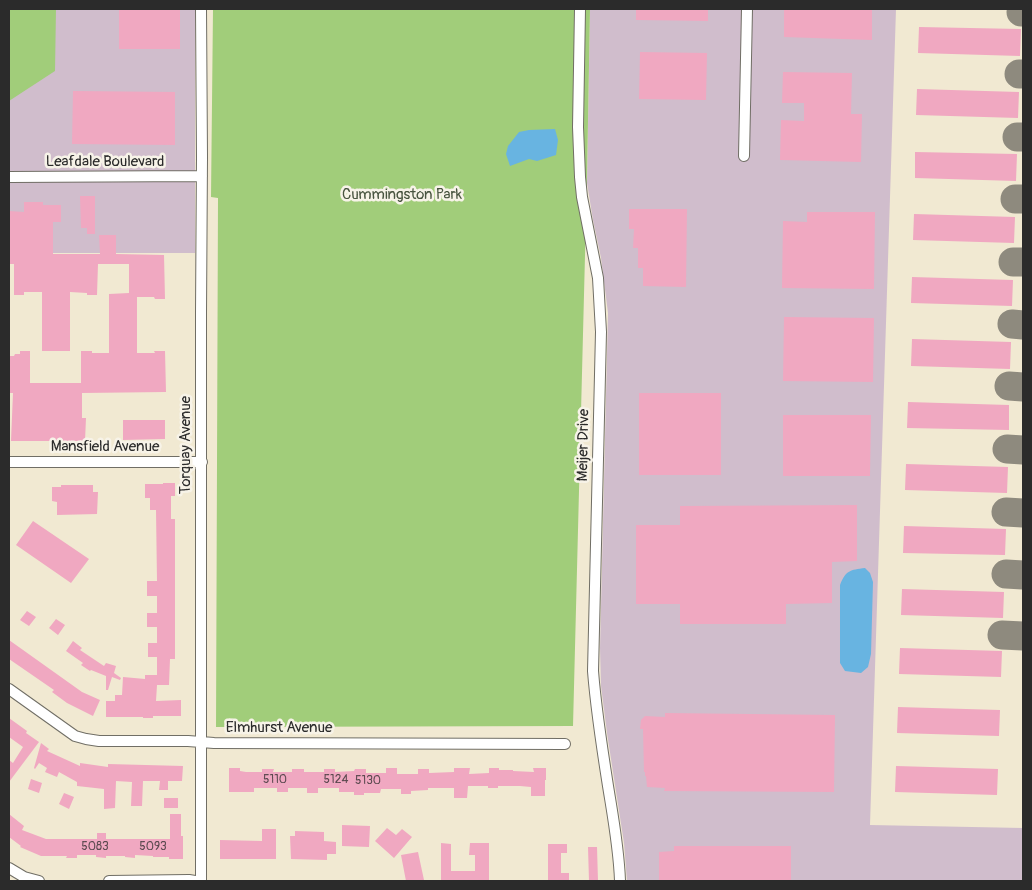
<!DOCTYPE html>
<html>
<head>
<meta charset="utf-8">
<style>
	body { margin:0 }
	#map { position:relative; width:1032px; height:890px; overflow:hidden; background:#f1e9d2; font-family:Pangolin,sans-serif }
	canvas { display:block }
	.frame { position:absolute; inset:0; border:10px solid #2b2b2b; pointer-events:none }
</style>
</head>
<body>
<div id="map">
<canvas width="1032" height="890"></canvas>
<div class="frame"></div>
</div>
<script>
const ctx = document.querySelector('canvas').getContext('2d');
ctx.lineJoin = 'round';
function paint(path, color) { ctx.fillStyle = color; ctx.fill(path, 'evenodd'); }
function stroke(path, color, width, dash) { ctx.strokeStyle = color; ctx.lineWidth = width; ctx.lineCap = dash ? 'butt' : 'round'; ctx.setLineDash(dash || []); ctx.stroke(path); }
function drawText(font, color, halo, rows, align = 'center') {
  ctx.font = font + ' Pangolin,sans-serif'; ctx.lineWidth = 5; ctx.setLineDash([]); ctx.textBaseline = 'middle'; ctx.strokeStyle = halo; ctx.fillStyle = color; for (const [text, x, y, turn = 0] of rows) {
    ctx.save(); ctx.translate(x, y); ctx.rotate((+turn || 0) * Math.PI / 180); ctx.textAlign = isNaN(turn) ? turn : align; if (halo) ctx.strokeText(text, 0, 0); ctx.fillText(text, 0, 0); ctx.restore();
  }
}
paint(new Path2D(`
	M9,9h186v244h-186z
	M590,9h306l-26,816 153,3v53h-396l-3,-38 -17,-110 -6,-47 -1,-38 8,-335 -7,-55 -8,-38 -6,-37z`), '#d0bdcc');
paint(new Path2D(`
	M9,9h47l-1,62 -46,30z
	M213,9h377l-3,168 -14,549 -357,1 2,-529 -7,-1z`), '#a1cd7a');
paint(new Path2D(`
	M555,129l3,11 -2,15 -19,6 -8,-2 -19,7 -4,-12 2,-8 11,-14 10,-2z
	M865,568l5,5 3,9 -2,72 -3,13 -7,6 -16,-2 -5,-8v-78c6,-15 10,-15 25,-17z`), '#68b4e1');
stroke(new Path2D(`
	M1021,12h2
	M1019,74h4
	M1017,137h6
	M1015,199h8
	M1013,262h10
	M1012,324l11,1
	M1009,386l14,1
	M1007,449l16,1
	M1006,512l17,1
	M1006,574l17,1
	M1002,635l21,1`), '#8e8a7e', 29);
paint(new Path2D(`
	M119,9h61v40h-61z
	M636,9h72v12l-72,-1z
	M784,9h88v31l-88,-3z
	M919,27l102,2 -1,27 -102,-3z
	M640,52l67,1 -1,47 -67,-1z
	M783,72l69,1 -1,41h11l-1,48 -81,-2 1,-40 23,1v-18h-22z
	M917,89l102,3 -1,26 -102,-3z
	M73,91l102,1v53l-103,-1z
	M915,152l102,2 -1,27 -101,-3z
	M80,196h15v38h-8v-6h-6z
	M24,202h19v3h18v17h-8v32h47l-1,-19h17v19l48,1 1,44h-10l-1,-2h-17v56h18l-1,-2h11l1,41 -84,1v25h4l-1,23h-74l2,-48h-4v-37h5l1,-2h5v-3h10v32h51v-32h11v2h17v-59l20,-1v-29h-31l-1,31h-10v-2l-17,-1v59h-28v-59h-18v3h-10v-31h-5v-53l15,1z
	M629,209h58l-1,78 -43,-1v-18h-5v-20h-5l1,-19h-5z
	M807,212h68l-1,77 -92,-1 1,-67 24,1z
	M914,214l101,3 -1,26 -101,-3z
	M912,277l101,3 -1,26 -101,-3z
	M784,317l90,1 -1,64 -90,-1z
	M912,339l99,3 -1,27 -99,-3z
	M639,393h82v82h-82z
	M908,402l101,3v25l-102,-2z
	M783,415h88l-1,61h-87z
	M123,420h42v19l-42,1z
	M906,464l102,3 -1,26 -102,-3z
	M163,483h12v13h-4v23h4v140h-5l-1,26h-12l-1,16 25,-1v16h-28v2h-10v-1h-37v-16h9v-6h7l1,-18 22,2v-4h12v-18h-9v-14h9v-16h-10v-14h10v-17h-10v-15h10l-1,-71h-6v-12h-5v-14h18z
	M61,485h32v7h5l-1,22 -40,1v-13l-5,-1v-14h9z
	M857,505v56l-25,1v41l-46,1v20h-106v-20h-44v-79h44v-19z
	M33,521l56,38 -18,24 -55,-38z
	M904,526l102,3 -1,26 -102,-2z
	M902,589l102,3 -1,26 -102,-3z
	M27,611l9,6 -7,9 -9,-6z
	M56,619l9,6 -7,10 -9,-7z
	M9,640l73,52 18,8 -7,16 -26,-13 -15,-11 2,-2 -45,-31z
	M73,641l9,7 -2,2 24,16 2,-3 10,3 -2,7 7,5 -1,2 -8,-3 -4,13h-2v-14l-15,-6 -1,1 -9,-6 2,-2 -17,-12z
	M900,648l102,3 -1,26 -102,-3z
	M898,707l102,3 -1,26 -102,-3z
	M665,713l170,2 -1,77 -170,-1 1,-3 -18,-1 -1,-11h-1v-4h-1l-1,-43h-3l1,-9 4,-4 20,1z
	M9,718l18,13 -1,2 13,9 -30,40v-22l4,3 10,-16 -14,-10z
	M41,743l8,6 -2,2 33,15v-3l28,4v-3l75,2 -1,15h-14v9h-9l1,-9h-17l-1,25h-11l1,-24 -16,-1 -1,27 -11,1v-20l-27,-3v-4l-18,-10 -2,5 -12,-5 2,-4 -8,-5 -4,6 -1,-1z
	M896,766l102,3 -1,26 -102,-3z
	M229,768h11v3l6,1h16v-3h12l-1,3h19v-3h12v3h20v-3h11v3l19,-1 1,-2h11v4h20v-5h11v6h21v-5h11v4l25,-1v-4h16l-1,6 20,-1v-5h10v2h14v1l21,1 -1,-4h13v12h-1v16h-14v-9l-11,-1h-22v2h-10v-2h-20l-1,12h-13v-10h-26v2l-17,1v3h-10v-5h-20l-1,4h-16v2h-10v-3h-15v-4h-21v5h-11v-5h-19v4h-11v-4h-23v4h-25z
	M31,779l11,4 -3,10 -11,-4z
	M64,793l10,4 -5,12 -10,-5z
	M164,798h14v10h-14z
	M9,814l15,12 -2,4 24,9h51v-6h9v6h64v-25h11v22h2v23h-14v-2h-16v-1l-18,-1v3l-10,-1v-1h-19v2l-10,-1v-2h-19v3h-11l1,-2h-26l-21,-9 1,-1 -12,-9z
	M342,825l28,1 -1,21 -27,-1z
	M387,828l9,7 6,-6 10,8 -18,21 -19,-17z
	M262,829h14v30h-56v-19l42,1z
	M295,831l29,1v9l12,1v12h-9v6l-36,-1 -1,-23h5z
	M441,843l10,1v27h24v-16h-6l1,-12h19v38h-48z
	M548,844h19v9h-6v20h8v8h-21z
	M674,846h117v35h-132v-29l15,-1z
	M588,847h9l1,34h-9z
	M418,852l6,28 -18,1 -5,-26z`), '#f0a8c1');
const street = new Path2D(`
	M580,9l-2,118 2,50 2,20 16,81 3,54 -8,339c3,39 9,77 15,115 5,31 11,63 12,95
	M744,156l3,-147
	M9,177l193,-1
	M9,462h193
	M9,689l66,47 11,3 13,2h89l26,2 351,1
	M9,868l15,9 15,4
	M109,881l80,-1 6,1
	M201,881v-569l1,-155 -1,-148`);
stroke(street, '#706e65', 12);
stroke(street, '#fff', 10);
drawText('12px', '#5c4a50', null, [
	["5110",275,780],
	["5124",336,780],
	["5130",368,781],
	["5083",95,847],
	["5093",153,847]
]);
drawText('15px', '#2b2b2b', '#f7f3e8', [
	["Leafdale Boulevard",105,162],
	["Torquay Avenue",186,445,-90],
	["Meijer Drive",584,445,-89],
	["Mansfield Avenue",105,447],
	["Elmhurst Avenue",279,728]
]);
drawText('15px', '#48543f', '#f7f3e8', [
	["Cummingston Park",402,195]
]);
</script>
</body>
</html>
